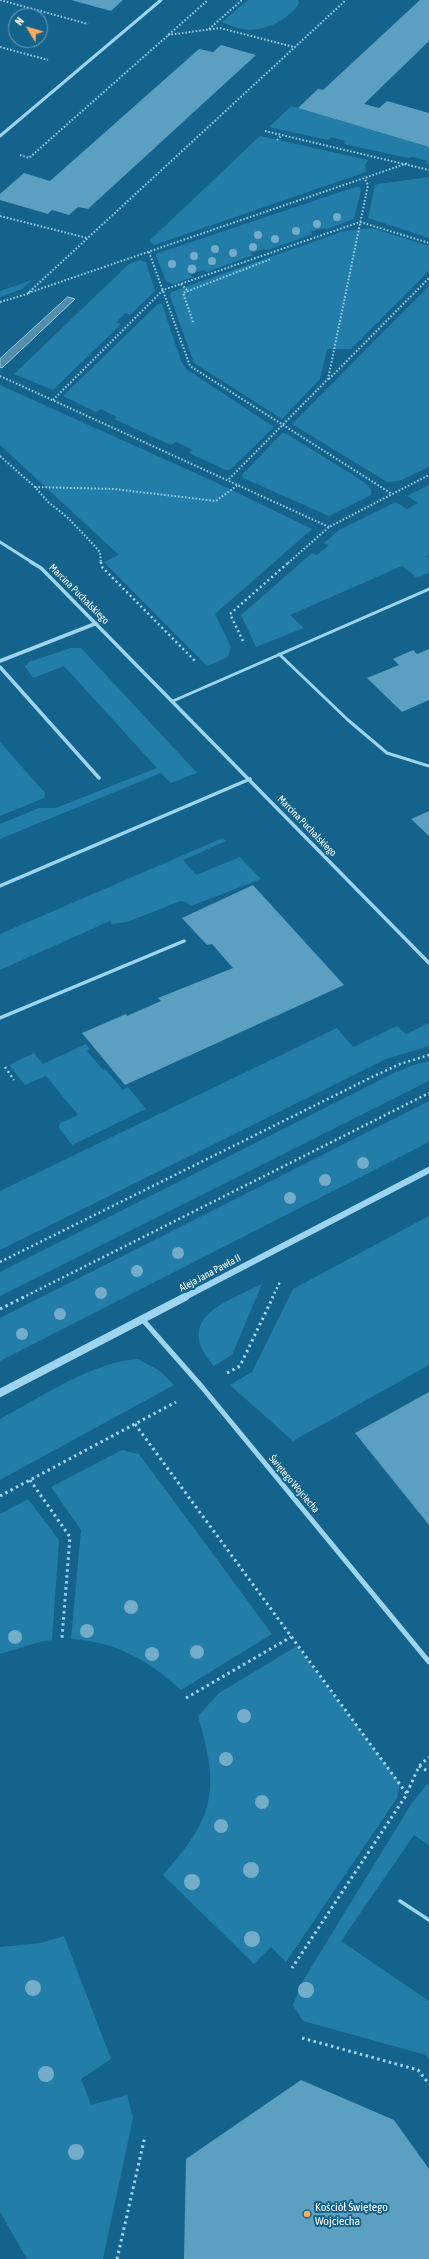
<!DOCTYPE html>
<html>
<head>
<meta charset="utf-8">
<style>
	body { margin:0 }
	#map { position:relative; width:429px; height:2259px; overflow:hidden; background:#14638c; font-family:"Asap Condensed",sans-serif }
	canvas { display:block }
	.north { position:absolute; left:8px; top:8px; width:40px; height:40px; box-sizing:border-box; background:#14638c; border:1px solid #72a1ba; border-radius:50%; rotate:308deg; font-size:11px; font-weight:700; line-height:16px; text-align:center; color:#fff }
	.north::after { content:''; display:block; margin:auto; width:14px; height:18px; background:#ffab5c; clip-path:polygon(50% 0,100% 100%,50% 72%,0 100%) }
</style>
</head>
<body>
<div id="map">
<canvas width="429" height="2259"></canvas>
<div class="north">N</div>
</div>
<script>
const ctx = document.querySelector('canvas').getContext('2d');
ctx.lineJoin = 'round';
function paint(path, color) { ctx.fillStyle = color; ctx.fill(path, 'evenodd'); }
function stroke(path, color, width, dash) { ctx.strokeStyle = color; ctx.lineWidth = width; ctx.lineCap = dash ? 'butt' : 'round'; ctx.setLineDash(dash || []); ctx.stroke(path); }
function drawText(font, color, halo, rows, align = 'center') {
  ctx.font = font + ' "Asap Condensed",sans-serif'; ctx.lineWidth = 4; ctx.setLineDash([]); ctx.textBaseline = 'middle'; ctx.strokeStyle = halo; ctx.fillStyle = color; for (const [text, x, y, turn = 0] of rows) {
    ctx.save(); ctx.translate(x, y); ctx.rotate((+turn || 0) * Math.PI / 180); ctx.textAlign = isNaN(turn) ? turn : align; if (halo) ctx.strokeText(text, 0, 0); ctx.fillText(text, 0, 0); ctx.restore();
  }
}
paint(new Path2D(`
	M248,0h50l1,3c-9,16 -36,30 -56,26 -7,-1 -14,-4 -21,-7z
	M291,106l138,41v17l-4,-1 3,-2 -15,-4 -5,1 -64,-14 1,-3 -14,-4 -3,3 -59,-13z
	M260,136l108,24 -3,5 1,7 -212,73 -5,-4z
	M429,177v61l-61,-20 7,-33 3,-1z
	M355,187h5l1,3 -7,29 -27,10 -4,-1 -13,4 3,2 -45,16 -4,-1 -14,4 3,2 -46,17 -4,-2 -14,4 4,3 -20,7 -7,-3 -10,-25v-2z
	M372,228l57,18v25l-78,78h-24l-7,30 -38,40 -88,-56 -24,-67 1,-4 173,-61z
	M140,260l6,2 9,29 -25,24 -5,-2 -9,10 5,1 -68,66 -39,-16 115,-110z
	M32,280l-10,9 -22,8v-6z
	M429,286v181l-30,14 -12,1 -95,-58z
	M158,304h4l19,57 5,8 88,58 -44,43h-4l-37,-17 4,-3 -17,-8 -5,3 -57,-26 3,-2 -16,-8 -5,3 -33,-16z
	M0,385l215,97 97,47 -97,85 16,33 -3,10 -21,9 -103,-104 15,-7 -119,-110z
	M282,433l5,1 77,48 7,7v6l-42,21 -86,-38 -1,-3z
	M429,485v70l-2,1 2,2v15l-12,5 -15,-12 -112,49 14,13 -48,19 -15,-32 71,-62 5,2 12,-10 -5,-2 15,-13 57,-28 11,7 11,-6 -11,-7z
	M71,648h10l116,125 -26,10 -10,-10 -161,66v-15l39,-16h17l101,-40 -93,-102 -31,12 -8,-12 4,-4z
	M0,742l45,51 -1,5 -44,18z
	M223,838l3,3 -43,19 13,15 44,-18 21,22 -70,27 -5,-4 -5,-1 -54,21 -16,2 -1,-3 -110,49v-36z
	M429,1023v23l-43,13 -386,191v-59l337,-163 16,19 44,-21 9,8z
	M86,1044l4,5 -3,2 16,19 2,-1 18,21 5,-3 18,22 -74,36 -13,-17 1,-5 18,-8 -32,-39 -21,9 -16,-20 25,-12 9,11z
	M429,1061v20l-429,215v-24l392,-198 18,-8z
	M429,1101v41l-429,219v-43z
	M429,1216v149l-136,76 -63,-56 22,-13 41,-83z
	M262,1284l-30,71 -18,11c-42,-48 12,-64 48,-82z
	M138,1359l22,12 14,14 -174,95v-61c41,-22 92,-57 138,-60z
	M122,1450l17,4 133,180 -91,56c-32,-29 -66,-49 -110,-51l10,-109 -30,-43z
	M28,1499l31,41 -7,100 -13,2 -39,12v-140z
	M297,1646l103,138 -3,14 -111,164 -15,-15 -17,17 -91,-89c52,-58 57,-85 35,-159l21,-23z
	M427,1784l2,1v60l-15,-10 -73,106 88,60v58l-3,-4 -123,-34 -10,-16 11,-26 106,-173z
	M64,1936l47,123 -30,20 10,26 36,-10 6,23 -30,141h-76l-27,-47v-265l41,-4z`), '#237da9');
const water = new Path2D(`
	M68,297l7,2 -73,69 -2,-1v-8z`);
paint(water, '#548caa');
stroke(water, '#8fd4f3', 1);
paint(new Path2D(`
	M71,0h52l-12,11z
	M420,0h9v41l-65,63 15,4 8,-7 42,12v34l-131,-39 20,-19 5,1z
	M221,45l35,10 -168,154 -10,-2 -9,8 -17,-5 -4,4 -48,-14v-6l24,-21 26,8 149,-132 14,3z
	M429,649v51l-27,12 -35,-34 32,-13 -6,-6 20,-9 4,4z
	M429,811v25l-18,-17z
	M253,885l91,100 -219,100 -43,-52 44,-19 1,2 34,-15 -3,-3 75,-30 -21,-24 -5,1 -25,-27z
	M429,1392v133l-74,-92z
	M301,2080l93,40 35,49v90h-245l2,-100z`), '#5ba0c1');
stroke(new Path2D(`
	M0,0l88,24
	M209,29l33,-29
	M168,35l52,-7 74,19
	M0,47l48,13
	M265,131l164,39
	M277,140l5,-5
	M20,155l9,3 179,-158
	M0,216l87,22
	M149,252l41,114 202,128
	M181,284l6,6
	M28,293l380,-130
	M0,302l27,-8 319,-294
	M193,322l-10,-29 88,-34
	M0,376l329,151
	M329,379l100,-101
	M53,400l110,-110 197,-68 69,21
	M0,456l35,31 13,15 19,15 23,24 10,11 1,11
	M229,479l99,-100 40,-194 -3,-6
	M35,487l79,2 102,12 23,-17
	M288,563l41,-36 100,-52`), '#9dd5f0', 2, [1.5, 2]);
stroke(new Path2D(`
	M101,562v4l94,95
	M243,641l-13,-27 59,-52
	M5,1067l9,13
	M0,1262l374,-186 26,-12 29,-9
	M22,1298l407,-205
	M272,1298l8,-16`), '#9dd5f0', 2.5, [2, 3]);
stroke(new Path2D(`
	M0,1309l24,-12
	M227,1373l13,-7 33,-69
	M135,1424l272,370 -115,174
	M30,1480l40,57 -8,101
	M0,1496l176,-94
	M186,1698l105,-61
	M419,1766l10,6
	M407,1793l12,-27 10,-9
	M302,2038l116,32 11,14
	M117,2259l28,-123`), '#9dd5f0', 3, [2.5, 3.5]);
stroke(new Path2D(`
	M279,654l69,66 39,33 42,13
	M173,701l256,-112`), '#9dd5f0', 3);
stroke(new Path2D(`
	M400,1901l29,19`), '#9dd5f0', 3.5);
stroke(new Path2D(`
	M0,136l161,-136
	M0,542l33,21`), '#9dd5f0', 3);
stroke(new Path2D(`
	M31,562l10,6 388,395
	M0,661l97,-38
	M0,667l99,111
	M0,886l250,-107
	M0,1018l184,-77`), '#9dd5f0', 3.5);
stroke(new Path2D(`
	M143,1320l59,67 227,275`), '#9dd5f0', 5);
stroke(new Path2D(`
	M183,1298l246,-128`), '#9dd5f0', 6);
stroke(new Path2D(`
	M0,1393l185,-96`), '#9dd5f0', 8);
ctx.fillStyle = '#74adca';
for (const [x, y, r] of [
	[337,217,4],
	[317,224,4],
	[296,231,4],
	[258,235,4],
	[275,239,4],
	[253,247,4],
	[215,249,4],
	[233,253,4],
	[194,256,4],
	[212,261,4],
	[172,264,4],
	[192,269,4.5],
	[363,1163,6],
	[325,1180,6],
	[290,1198,6],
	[178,1253,6],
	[137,1271,6],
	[101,1293,6],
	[60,1314,6],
	[22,1334,6],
	[131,1607,7],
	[87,1631,7],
	[15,1637,7],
	[197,1652,7],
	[152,1654,7],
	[244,1716,7],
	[226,1759,7],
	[262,1802,7],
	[221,1826,7],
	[251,1870,8],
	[192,1882,8],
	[252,1939,8],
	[33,1988,8],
	[306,1990,8],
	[46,2074,8],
	[76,2152,8]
]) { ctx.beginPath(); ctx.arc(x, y, r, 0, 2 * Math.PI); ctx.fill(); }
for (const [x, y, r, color] of [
	[307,2214,4,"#ffab5c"]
]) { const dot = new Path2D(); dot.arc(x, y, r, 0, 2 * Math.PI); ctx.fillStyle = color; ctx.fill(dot); stroke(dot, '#14638c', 1.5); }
drawText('10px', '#fff', '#14638c', [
	["Marcina Puchalskiego",79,594,45],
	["Marcina Puchalskiego",307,826,46],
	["Aleja Jana Pawła II",210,1273,-28],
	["Świętego Wojciecha",294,1484,50]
]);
drawText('12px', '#fff', '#14638c', [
	["Kościół Świętego",315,2207],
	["Wojciecha",315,2221]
], 'left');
</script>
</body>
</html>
